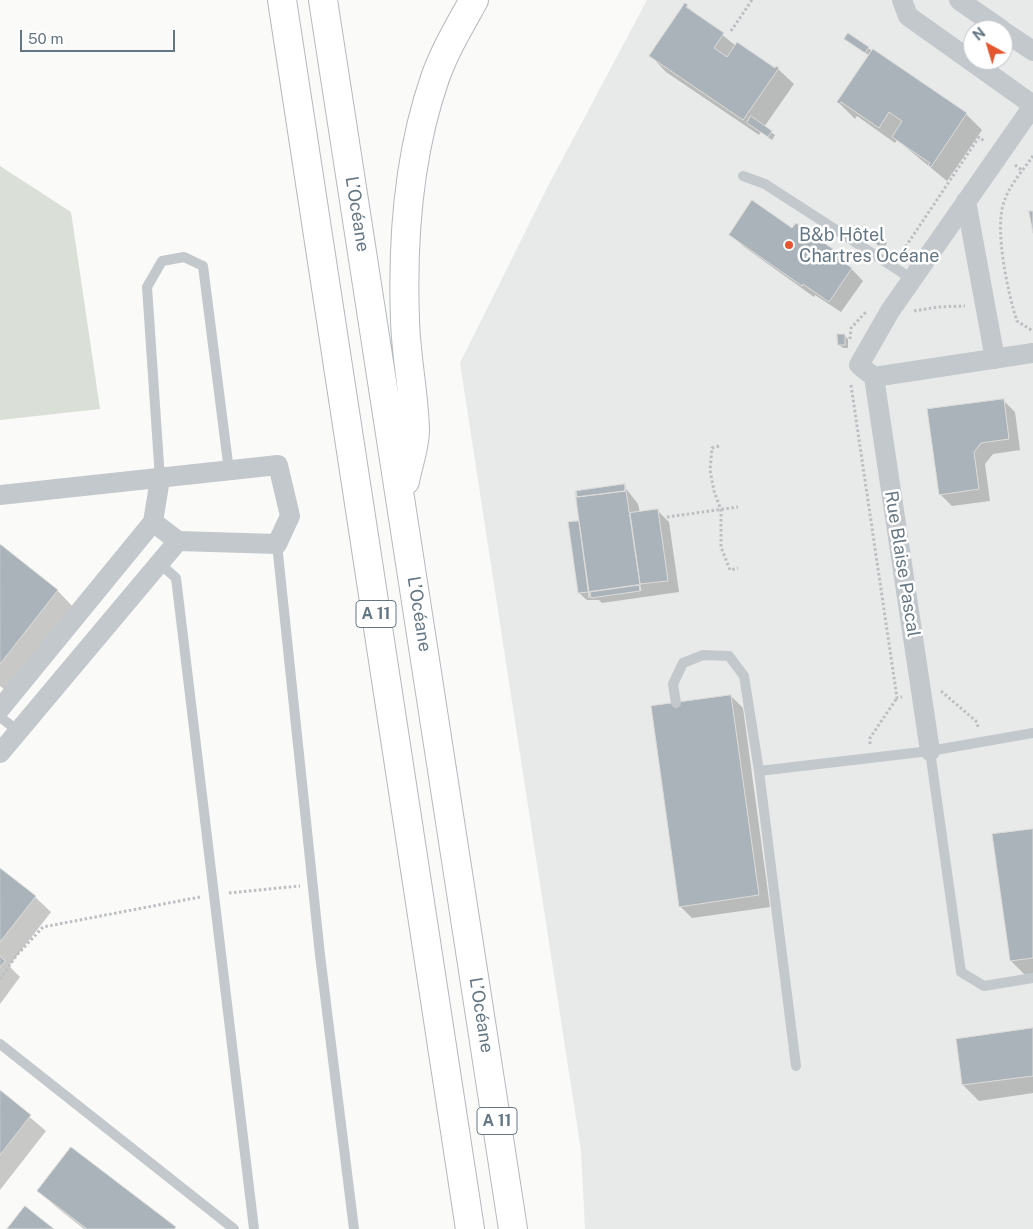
<!DOCTYPE html>
<html>
<head>
<meta charset="utf-8">
<style>
	body { margin:0 }
	#map { position:relative; width:1033px; height:1229px; overflow:hidden; background:#fafaf8; font-family:"Public Sans",sans-serif }
	canvas { display:block }
	.north { position:absolute; left:963px; top:20px; width:50px; height:50px; box-sizing:border-box; background:#fff; border:1px solid #c1c8cd; border-radius:50%; rotate:321deg; font-size:14px; font-weight:700; line-height:20px; text-align:center; color:#657683 }
	.north::after { content:''; display:block; margin:auto; width:18px; height:22px; background:#e4572e; clip-path:polygon(50% 0,100% 100%,50% 72%,0 100%) }
	.scale { position:absolute; left:20px; top:30px; width:155px; height:22px; box-sizing:border-box; border:2px solid #657683; border-top:0; padding-left:6px; font-size:15px; line-height:18px; white-space:nowrap; color:#657683; -webkit-text-stroke:4px #fff; paint-order:stroke }
</style>
</head>
<body>
<div id="map">
<canvas width="1033" height="1229"></canvas>
<div class="north">N</div>
<div class="scale">50 m</div>
</div>
<script>
const ctx = document.querySelector('canvas').getContext('2d');
ctx.lineJoin = 'round';
function paint(path, color) { ctx.fillStyle = color; ctx.fill(path, 'evenodd'); }
function stroke(path, color, width, dash) { ctx.strokeStyle = color; ctx.lineWidth = width; ctx.lineCap = dash ? 'butt' : 'round'; ctx.setLineDash(dash || []); ctx.stroke(path); }
function drawText(font, color, halo, rows, align = 'center') {
  ctx.font = font + ' "Public Sans",sans-serif'; ctx.lineWidth = 5; ctx.setLineDash([]); ctx.textBaseline = 'middle'; ctx.strokeStyle = halo; ctx.fillStyle = color; for (const [text, x, y, turn = 0] of rows) {
    ctx.save(); ctx.translate(x, y); ctx.rotate((+turn || 0) * Math.PI / 180); ctx.textAlign = isNaN(turn) ? turn : align; if (halo) ctx.strokeText(text, 0, 0); ctx.fillText(text, 0, 0); ctx.restore();
  }
}
paint(new Path2D(`
	M647,0h386v1229h-448l-4,-78 -121,-788 88,-177zM973,30h30v30h-30z`), '#e8e9e9');
paint(new Path2D(`
	M0,166l71,46 29,197 -100,11z`), '#dadfd7');
paint(new Path2D(`
	M685,5l51,41 39,24 3,-1 16,15 -30,43 11,8 -3,5 -11,-8 -2,3 -93,-63 -15,-16z
	M849,42l19,6 98,66 16,16 -35,51 -50,-41 -2,3 -38,-27 -2,3 -17,-17 32,-46z
	M792,229l44,24 27,28 -22,31 -26,-17 -1,2 -71,-51 -12,-12z
	M884,240l3,3 -4,6 -10,-7z
	M844,335l4,4v9h-5l-4,-3z
	M1003,400l12,12 5,38 -27,4 -8,10 5,37 -38,5 -12,-12z
	M624,486l14,18 2,9 17,-3 12,12 10,70 -77,11 -3,-3h-12l-8,-7 -1,-71z
	M0,546l58,45 15,16 -67,84 -6,-5z
	M731,696l12,12 27,199 -78,11 -12,-12z
	M1033,830v146l-6,1 -16,-16 -18,-126z
	M0,869l35,28 16,15 -42,54 11,11 -20,27z
	M1033,1029v64l-54,8 -16,-16 -6,-45z
	M0,1092l46,39 -46,59z
	M71,1149l105,80h-92l-29,-23 -16,-15z`), '#0003');
const building = new Path2D(`
	M685,3l3,2 -2,2 38,26 -10,15 13,9 10,-15 38,26 1,-2 3,2 -36,52 -94,-64z
	M848,33l21,14 -4,6 -21,-14z
	M873,49l94,64 -36,54 -3,-2 2,-2 -38,-26 10,-16 -13,-9 -10,16 -38,-26 -2,2 -2,-2z
	M751,116l21,15 -4,6 -21,-14z
	M752,200l40,28 4,-5 41,29 -3,4 18,12 -23,34 -26,-18 -1,2 -73,-51z
	M1029,211h4v22z
	M874,231l11,8 -6,7 -11,-7z
	M837,334h8v11h-7z
	M1004,399l5,40 -28,4 -7,9 5,37 -40,6 -12,-86z
	M625,484l16,107 -2,-6 -49,7 -1,6 -14,-107 2,6 48,-6z
	M625,484v7l-48,6 -1,-6z
	M658,509l10,72 -28,3 -10,-71z
	M579,521l10,71 -11,1 -10,-71z
	M0,544l58,46 -58,74z
	M639,585l1,6 -49,7 -1,-6z
	M731,695l28,200 -80,12 -28,-201z
	M1033,829v129l-23,3 -18,-127z
	M0,868l36,28 -36,46z
	M0,956l5,5 -5,6z
	M1033,1028v48l-71,9 -6,-46z
	M0,1090l31,25 -31,40z
	M71,1147l105,80 -2,2h-87l-50,-38z
	M25,1206l29,23h-47z`);
paint(building, '#aab3b9');
stroke(building, '#dcdcda', 1);
const motorway = new Path2D(`
	M282,0l188,1229
	M323,0l190,1229
	M405,481c3,-16 10,-35 10,-51 -1,-37 -9,-73 -10,-110 -3,-82 3,-164 30,-242 10,-28 25,-53 39,-78`);
stroke(motorway, '#b4b9bd', 30);
stroke(new Path2D(`
	M731,31l21,-31
	M1033,156c-10,14 -24,30 -29,46 -10,27 4,92 13,119l16,10
	M1015,165l8,6
	M900,255l79,-118 5,4
	M914,311l24,-4 27,-1
	M850,339l1,-11 15,-16
	M851,385l46,313 5,-1
	M719,446l-7,2 -2,22 4,21 7,19v37l9,23 8,-2
	M667,517l71,-10
	M941,691l36,31 1,5
	M870,744v-6l27,-40
	M229,893l71,-7
	M0,979l16,-23 27,-29 157,-30`), '#bbbfc2', 3, [2.5, 2.5]);
stroke(new Path2D(`
	M743,176l22,8 147,95
	M160,479l-13,-192 15,-26 22,-4 19,9 26,205
	M277,544l43,411 34,274
	M159,563l17,15 78,651
	M676,703l-3,-19 10,-21 20,-8 26,1 15,20 15,95 37,295
	M0,717l18,14
	M930,751l31,221 23,14 49,-8
	M759,771l171,-20 103,-18
	M0,1044l234,185`), '#c3c8cc', 10);
stroke(new Path2D(`
	M902,0l6,16 125,89
	M959,0l43,30
	M1003,31l30,20
	M1033,106l-143,205 -31,54 15,12 159,-24
	M966,201l29,158
	M874,377l56,374
	M0,495l278,-30 12,51 -13,28 -99,-3 -25,-19
	M0,709l153,-187 7,-43
	M0,753l178,-212`), '#c3c8cc', 20);
stroke(motorway, '#fff', 28);
for (const [x, y, r, color] of [
	[789,245,5,"#e4572e"]
]) { const dot = new Path2D(); dot.arc(x, y, r, 0, 2 * Math.PI); ctx.fillStyle = color; ctx.fill(dot); stroke(dot, '#fff', 2); }
for (const [x, y, w] of [
	[376,614,40],
	[497,1121,40]
]) { const box = new Path2D(); box.roundRect(x - w / 2, y - 13.5, w, 27, 4); ctx.fillStyle = '#fff'; ctx.fill(box); stroke(box, '#657683', 1); }
drawText('bold 16px', '#657683', null, [
	["A 11",376,614],
	["A 11",497,1121]
]);
drawText('18px', '#657683', '#fff', [
	["L’Océane",357,214,81],
	["Rue Blaise Pascal",902,564,81],
	["L’Océane",419,614,81],
	["L’Océane",481,1015,81]
]);
drawText('18px', '#657683', '#fff', [
	["B&b Hôtel",799,235],
	["Chartres Océane",799,256]
], 'left');
</script>
</body>
</html>
